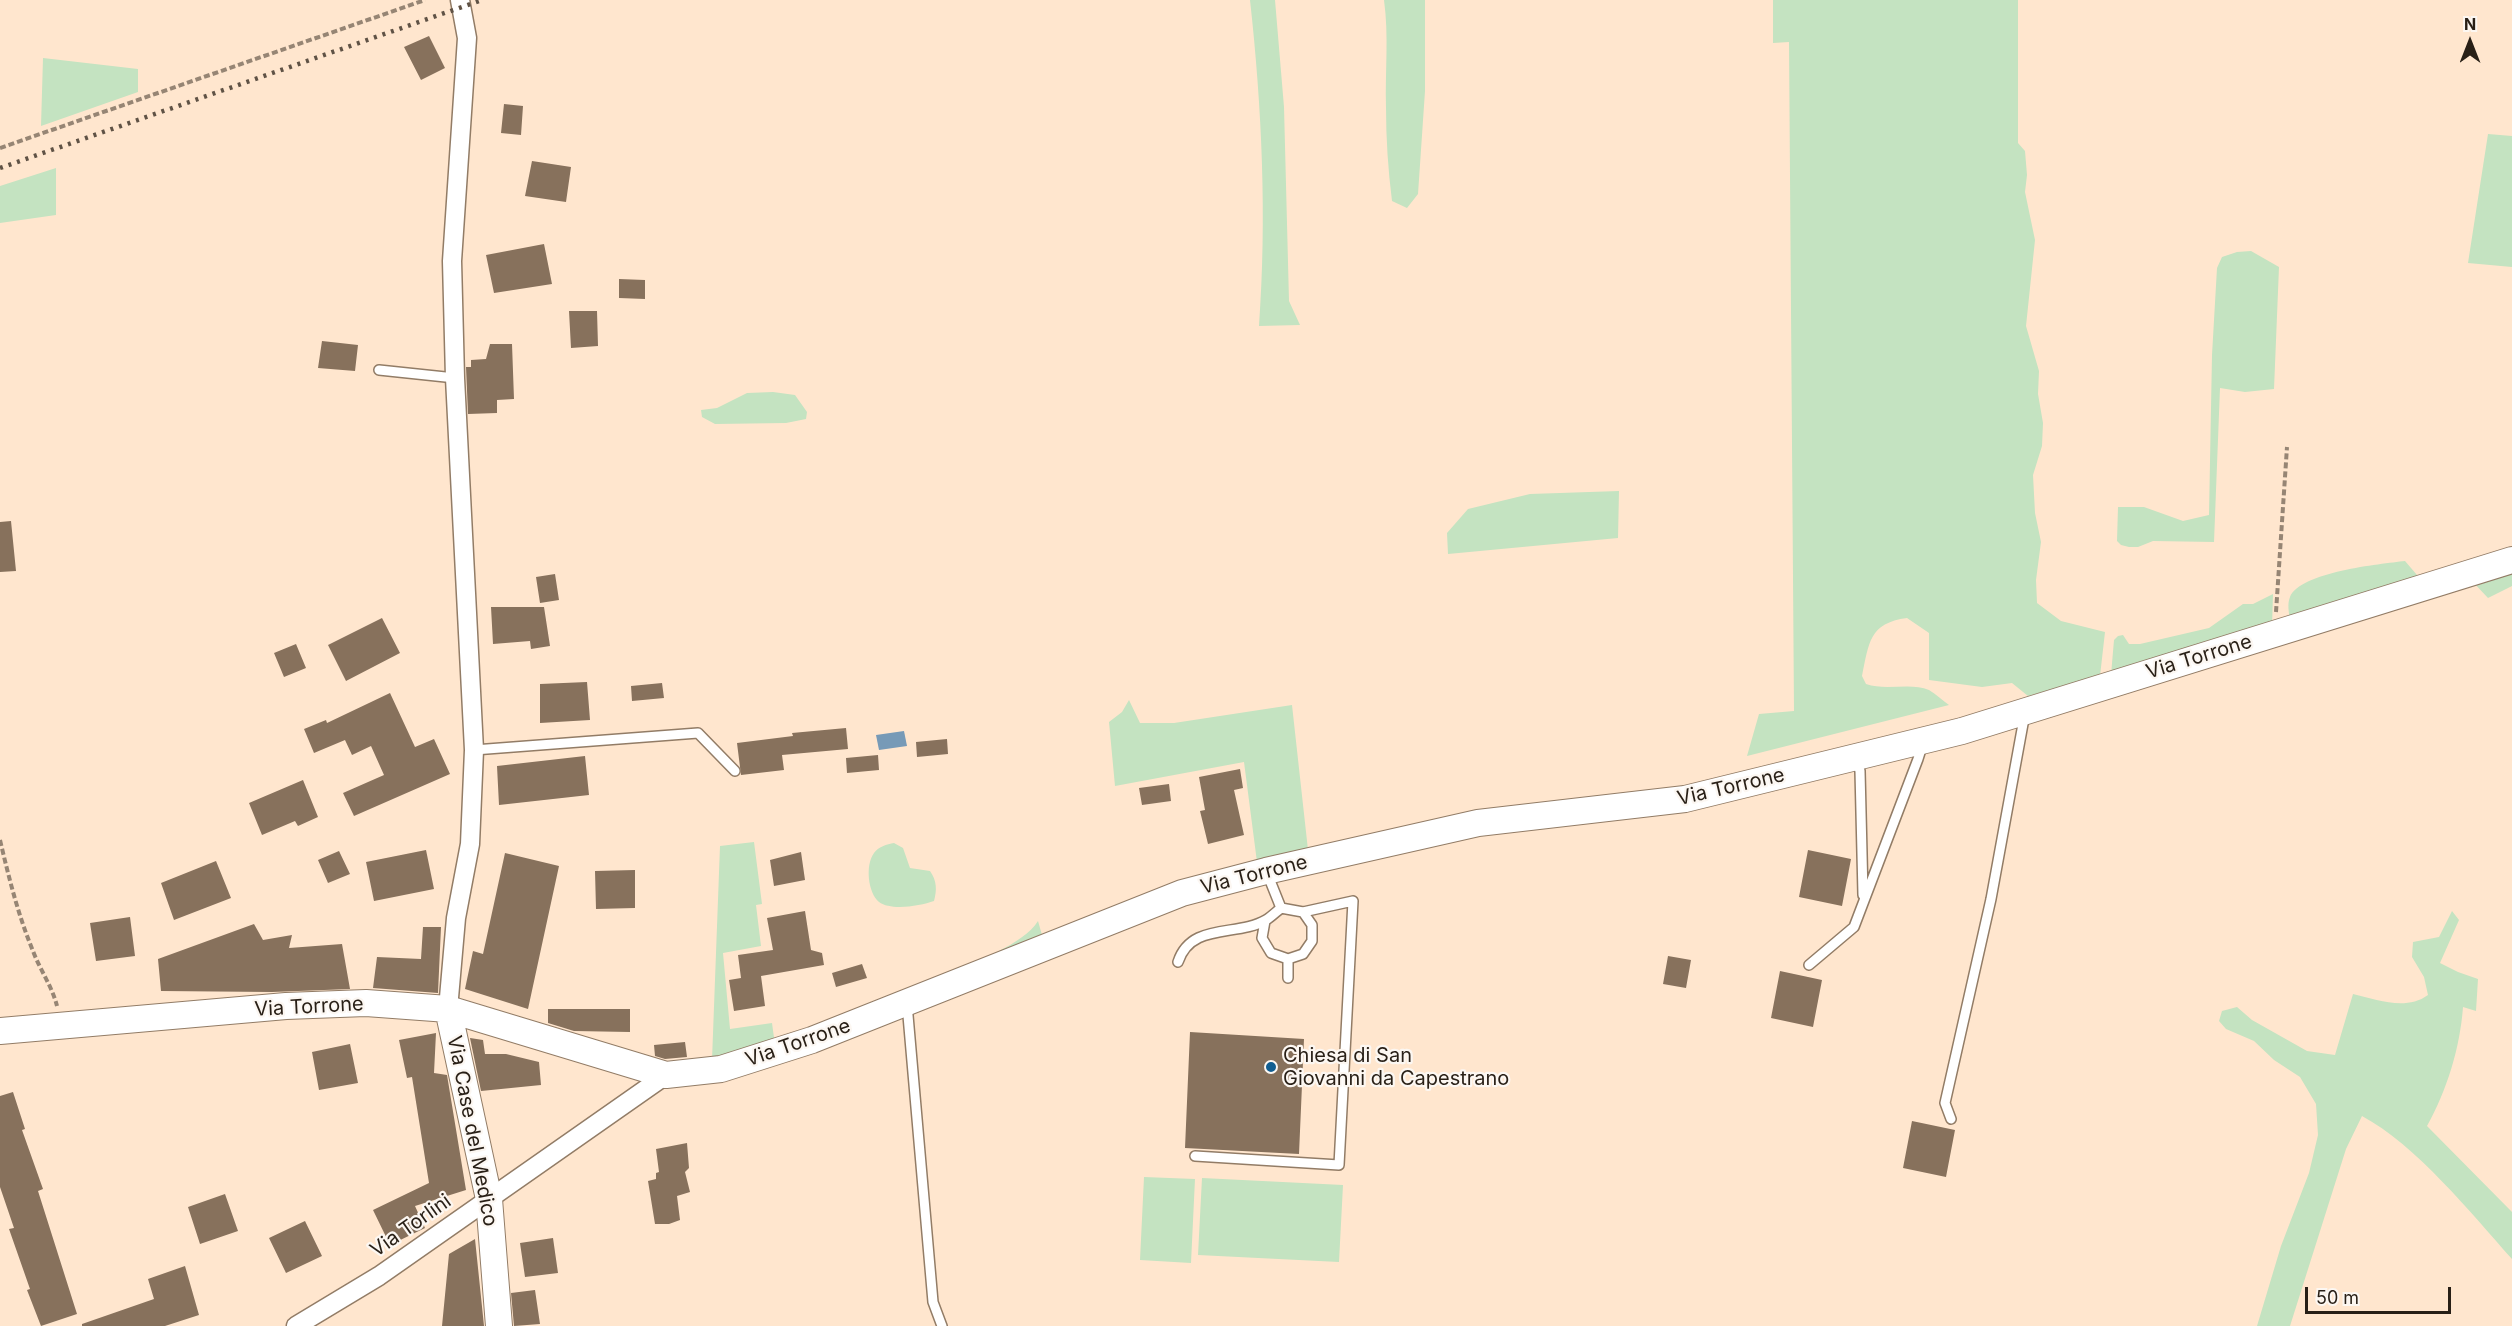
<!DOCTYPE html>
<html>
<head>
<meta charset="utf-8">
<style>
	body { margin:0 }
	#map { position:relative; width:2512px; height:1326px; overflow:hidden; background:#ffe6ce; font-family:Inter,sans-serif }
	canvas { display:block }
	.north { position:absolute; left:2440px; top:12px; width:60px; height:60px; -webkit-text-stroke:4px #fcf7f2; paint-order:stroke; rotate:0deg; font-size:16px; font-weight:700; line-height:24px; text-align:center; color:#281f16 }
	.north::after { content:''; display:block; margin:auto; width:21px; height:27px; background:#281f16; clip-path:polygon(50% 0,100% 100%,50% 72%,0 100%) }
	.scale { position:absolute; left:2305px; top:1287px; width:146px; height:27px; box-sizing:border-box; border:3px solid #281f16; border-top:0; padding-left:8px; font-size:18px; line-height:21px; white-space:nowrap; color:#281f16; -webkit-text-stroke:4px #fcf7f2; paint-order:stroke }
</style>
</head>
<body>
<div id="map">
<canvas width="2512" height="1326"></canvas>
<div class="north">N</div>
<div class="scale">50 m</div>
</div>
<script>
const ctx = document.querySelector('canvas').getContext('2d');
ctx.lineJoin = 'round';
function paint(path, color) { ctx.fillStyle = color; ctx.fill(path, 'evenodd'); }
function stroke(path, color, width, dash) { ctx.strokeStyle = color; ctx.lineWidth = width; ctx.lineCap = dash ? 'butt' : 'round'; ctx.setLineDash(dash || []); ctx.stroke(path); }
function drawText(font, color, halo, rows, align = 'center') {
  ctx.font = font + ' Inter,sans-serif'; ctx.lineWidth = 4.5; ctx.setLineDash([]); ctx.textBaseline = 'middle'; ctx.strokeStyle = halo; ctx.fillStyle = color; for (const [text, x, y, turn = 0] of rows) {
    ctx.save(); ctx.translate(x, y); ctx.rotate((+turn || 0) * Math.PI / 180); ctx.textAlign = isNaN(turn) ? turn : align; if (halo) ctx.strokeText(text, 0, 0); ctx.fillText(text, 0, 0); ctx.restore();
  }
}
paint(new Path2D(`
	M1250,0h25l9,107 5,194 11,24 -41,1c8,-108 3,-218 -9,-326z
	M1384,0h41v91l-7,103 -11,14 -15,-7c-4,-31 -6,-63 -6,-94 -1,-36 3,-71 -2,-107z
	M1773,0h245v143l7,8 2,24 -2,17 10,48 -9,86 13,45 -1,23 5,29 -1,23 -9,29 2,38 6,29 -5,38 1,23 24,18 44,11 -5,44 -72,20 -16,-13 -30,4 -53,-7v-47l-22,-15c-38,5 -38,25 -45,58l4,8c20,7 45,-2 63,6 7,4 14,11 20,15l-202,51 12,-42 35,-3 -5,-669 -16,1z
	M43,58l95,11v23l-97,34z
	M2488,134l24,2v131l-44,-4z
	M56,168v47l-56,8v-37z
	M2251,251l28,16 -5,122 -29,3 -25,-4 -6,154 -61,-1 -15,6h-9l-8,-2 -4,-4 1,-34h26l39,14 26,-6 3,-160 5,-87 5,-11 15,-5z
	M773,392l22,3 12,17 -1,7 -20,4 -71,1 -13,-7 -1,-7 16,-2 30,-15z
	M1619,491l-1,47 -170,16 -1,-21 21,-24 62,-15z
	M2405,561l12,14 -3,8 -124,37c-1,-7 -3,-16 0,-23 10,-25 90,-33 115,-36z
	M2512,568v18l-24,12 -16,-17z
	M2273,594l-1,33 -161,48 3,-35 4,-4 5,-1 6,9h11l69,-16 34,-24h10z
	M1129,700l11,23h34l118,-18 16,145 -51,12 -13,-100 -129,24 -6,-64 13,-10z
	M754,842l8,62 -6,1 5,41 -38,7 7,76 42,-6 3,22 -63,15 8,-214z
	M894,843l9,5 7,20 20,3c7,10 7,19 4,30 -14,5 -43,10 -55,1 -11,-9 -14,-37 -5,-49 4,-6 13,-9 20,-10z
	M2452,911l7,9 -19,43 18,9 20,7 -2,32 -13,-4c-3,41 -16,83 -36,119l85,86v47c-41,-46 -96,-114 -150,-143l-16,33 -56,177h-33l24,-80 28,-73 9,-38 -2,-31 -16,-27 -26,-17 -20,-19 -28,-12 -7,-8 3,-10 15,-4 15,13 55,31 28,4 18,-61c25,6 53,17 75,1l-4,-18 -12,-20 1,-15 26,-5z
	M1038,921l4,14 -92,39c25,-13 73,-29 88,-53z
	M1144,1177l51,2 -4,84 -51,-3z
	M1202,1178l141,7 -4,77 -141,-7z`), '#c4e3c1');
paint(new Path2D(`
	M904,731l3,15 -28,4 -3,-15z`), '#779ab7');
paint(new Path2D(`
	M429,36l16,32 -24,12 -17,-33z
	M504,104l19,2 -2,29 -20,-2z
	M532,161l39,6 -5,35 -41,-6z
	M544,244l8,40 -58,9 -8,-38z
	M619,279l26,1v19l-26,-1z
	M569,311h28l1,35 -27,2z
	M322,341l36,4 -3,26 -37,-3z
	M490,344h22l2,55 -17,1v13l-29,1 -2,-47h5v-7l15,-1z
	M11,521l5,50 -16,1v-50z
	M555,574l4,26 -19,3 -4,-26z
	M491,607h53l6,39 -19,3 -1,-8 -37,3z
	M382,618l18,35 -54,28 -18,-36z
	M296,644l10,24 -22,9 -10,-24z
	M587,682l3,38 -50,3v-39z
	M662,683l2,15 -32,3 -1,-15z
	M390,693l25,54 19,-8 16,35 -96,42 -11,-23 41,-18 -13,-29 -19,9 -7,-15 -31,13 -10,-24 22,-9 1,3z
	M846,728l2,21 -66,6 2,15 -43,5 -4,-32 56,-7 -1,-3z
	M947,739l1,15 -31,3 -1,-15z
	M878,755l1,15 -32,3 -1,-15z
	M585,756l4,39 -90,10 -2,-39z
	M1240,769l3,19 -9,2 10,45 -36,9 -8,-33 5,-1 -6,-33z
	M303,780l15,37 -20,9 -3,-5 -33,14 -13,-32z
	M1169,784l2,17 -29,4 -3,-17z
	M426,850l8,39 -60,12 -8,-39z
	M1808,850l43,9 -9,47 -43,-9z
	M339,851l11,23 -22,9 -10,-23z
	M801,852l4,28 -31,6 -4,-26z
	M505,853l54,13 -31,143 -63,-20 8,-38 10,3z
	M216,861l15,37 -57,22 -13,-37z
	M635,870v38l-39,1 -1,-38z
	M805,911l6,39 11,3 2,12 -63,11 4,30 -31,5 -5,-31 12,-2 -3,-23 35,-5 -6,-32z
	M130,917l5,39 -39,5 -6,-38z
	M254,924l9,16 29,-5 -3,13 53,-4 8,45 -78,3 -111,-1 -3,-32z
	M423,927h18l-3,66 -65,-5 4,-31 44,2z
	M1668,956l23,4 -5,28 -23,-4z
	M862,964l5,14 -31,9 -4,-14z
	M1780,971l42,9 -9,47 -42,-9z
	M548,1009h82v23l-56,-1 -26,-8z
	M1190,1032l114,7 -5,115 -114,-6z
	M436,1033l-2,40 13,2 19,115 -51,16 10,22 -35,17 -17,-35 56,-27 -17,-106 -5,1 -8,-38z
	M470,1038l13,2 2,14h21l33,8 2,23 -60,6z
	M685,1042l2,15 -22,2 -10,-3 -1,-11z
	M350,1044l8,39 -39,7 -7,-38z
	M13,1092l12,37 -3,1 21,59 -5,2 39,123 -36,12 -14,-36 3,-1 -21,-60 5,-1 -14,-41v-91z
	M1912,1121l43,9 -9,47 -43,-9z
	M687,1143l2,25 -4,4 5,20 -13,4 3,24 -11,4h-14l-7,-43 8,-2v-6l3,-1 -3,-23z
	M225,1194l13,37 -38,13 -12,-37z
	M305,1221l17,35 -36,17 -17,-35z
	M553,1238l5,35 -33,4 -5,-34z
	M475,1239l9,87h-42l7,-72z
	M185,1266l14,49 -34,11h-83v-2l72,-25 -6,-20z
	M535,1290l5,34 -26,2 -3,-33z`), '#87715c');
const service = new Path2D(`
	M379,370l76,8
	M474,750l224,-17 37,38
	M1856,759l4,12 3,124
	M1267,873l14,35
	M1265,921l-3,17 9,15 17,6 15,-5 9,-13v-16l-9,-13
	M1288,959v19
	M1178,962c13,-40 59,-25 88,-42 5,-3 10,-8 15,-12l22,4 50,-11 -14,264 -144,-9
	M1809,965l45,-38 64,-168 5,-16
	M907,1004l26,298 9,24
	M1951,1119l-6,-16 46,-204 34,-186`);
const minor = new Path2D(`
	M448,1009l8,-91 14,-74 4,-94 -19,-372 -3,-117 15,-223 -7,-38
	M296,1326l83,-50 287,-201`);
const secondary = new Path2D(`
	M448,1009l41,190 10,127
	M0,1031l286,-25 80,-3 82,6 218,66 55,-6 91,-29 370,-147 84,-22 212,-48 207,-24 277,-68 550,-171`);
stroke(service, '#927c66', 12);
stroke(minor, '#927c66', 21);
stroke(secondary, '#927c66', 28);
stroke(new Path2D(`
	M0,148l425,-148
	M2276,612l11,-165
	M0,840c9,38 18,75 33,111 7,19 19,35 24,55`), '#968574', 4, [6, 3]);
stroke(service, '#fff', 9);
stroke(minor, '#fff', 18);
stroke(secondary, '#fff', 26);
stroke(new Path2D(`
	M0,168l482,-168`), '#5f5245', 4.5, [3, 6]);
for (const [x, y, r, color] of [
	[1271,1067,6,"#115e91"]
]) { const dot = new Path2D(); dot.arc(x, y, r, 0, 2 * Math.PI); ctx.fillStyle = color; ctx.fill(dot); stroke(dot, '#fcf7f2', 2); }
drawText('20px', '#281f16', '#fcf7f2', [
	["Via Torrone",2199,657,-17],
	["Via Torrone",1731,787,-13],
	["Via Torrone",1254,875,-14],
	["Via Torrone",309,1007,-3],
	["Via Torrone",798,1043,-19],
	["Via Case del Medico",472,1131,79],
	["Via Torlini",411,1226,-35]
]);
drawText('20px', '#281f16', '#fcf7f2', [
	["Chiesa di San",1283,1056],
	["Giovanni da Capestrano",1283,1079]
], 'left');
</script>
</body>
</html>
